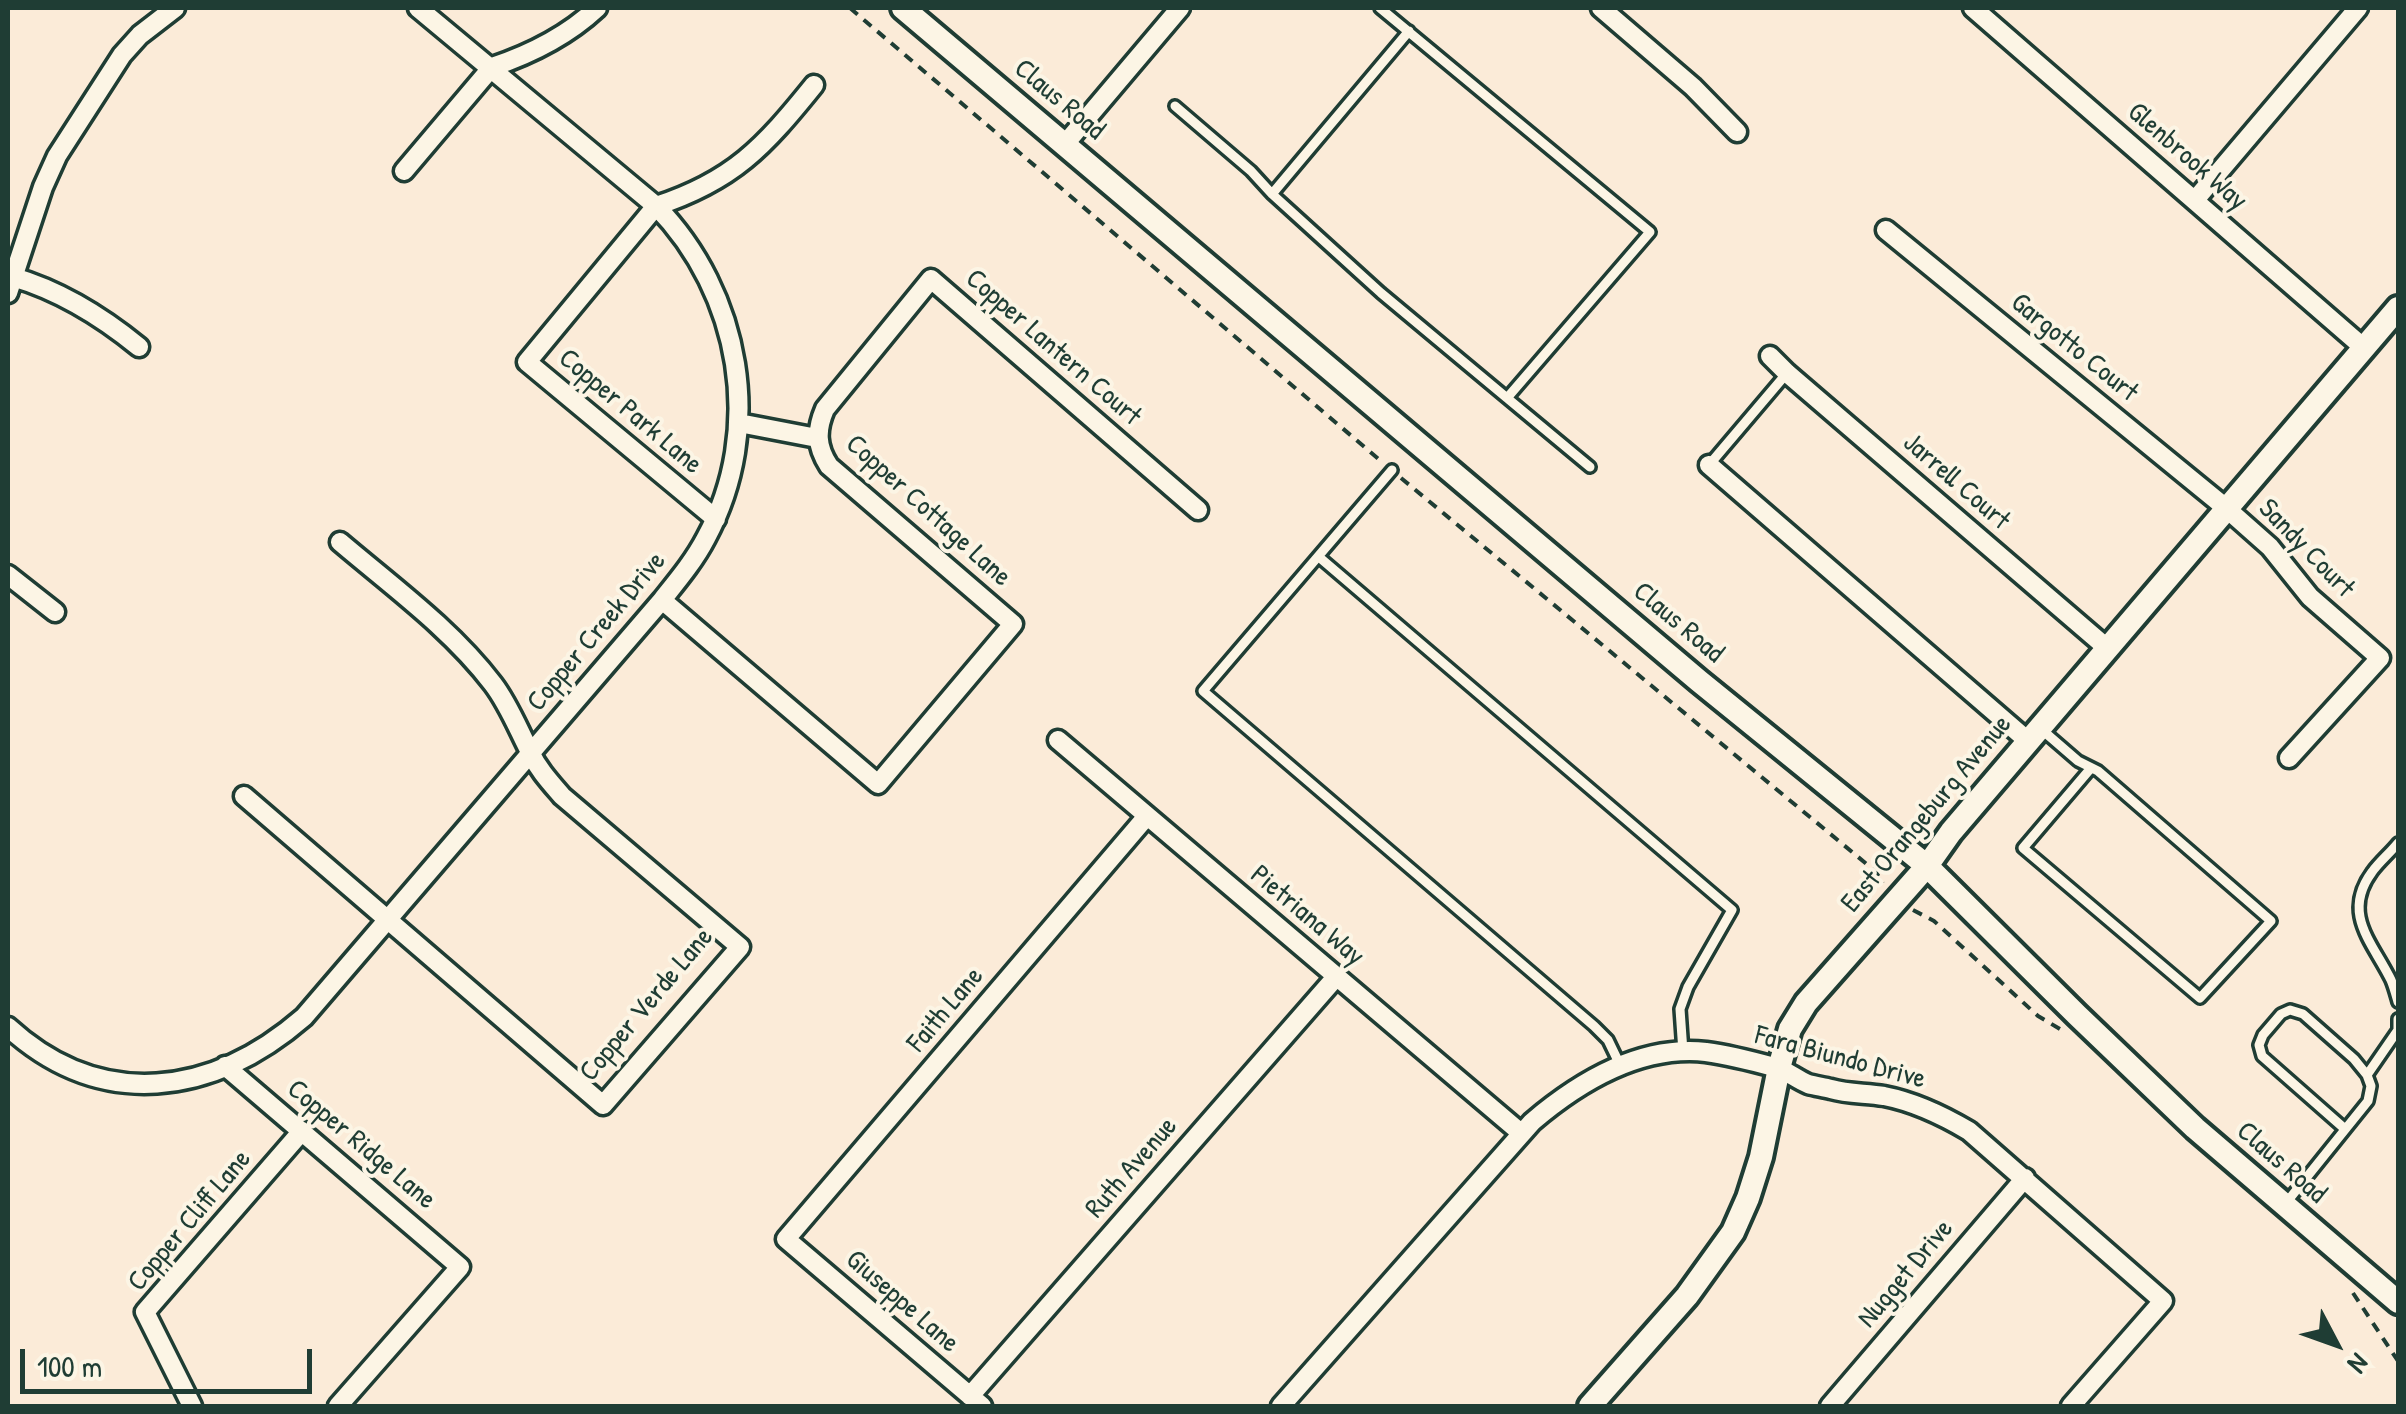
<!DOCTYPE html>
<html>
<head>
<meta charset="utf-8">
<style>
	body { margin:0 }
	#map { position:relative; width:2406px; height:1414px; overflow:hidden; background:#fbebd8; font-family:"Patrick Hand",sans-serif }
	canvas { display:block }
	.frame { position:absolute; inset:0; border:10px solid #1f3d34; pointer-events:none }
	.north { position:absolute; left:2286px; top:1294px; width:100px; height:100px; -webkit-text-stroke:8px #fcf5e5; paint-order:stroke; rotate:131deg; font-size:28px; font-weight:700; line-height:40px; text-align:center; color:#1f3d34 }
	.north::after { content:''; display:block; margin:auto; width:35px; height:45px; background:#1f3d34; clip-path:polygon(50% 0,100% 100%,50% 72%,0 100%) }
	.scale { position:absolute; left:20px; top:1349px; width:292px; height:45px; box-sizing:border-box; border:5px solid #1f3d34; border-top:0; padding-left:12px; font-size:30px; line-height:35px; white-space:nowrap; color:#1f3d34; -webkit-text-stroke:8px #fcf5e5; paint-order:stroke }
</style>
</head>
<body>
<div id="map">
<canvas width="2406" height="1414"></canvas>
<div class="frame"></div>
<div class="north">N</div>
<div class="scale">100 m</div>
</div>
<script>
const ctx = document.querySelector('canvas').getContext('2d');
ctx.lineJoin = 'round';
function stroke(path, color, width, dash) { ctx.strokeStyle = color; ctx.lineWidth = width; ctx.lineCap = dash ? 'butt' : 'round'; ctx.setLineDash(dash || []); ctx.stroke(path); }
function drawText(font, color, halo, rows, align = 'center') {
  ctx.font = font + ' "Patrick Hand",sans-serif'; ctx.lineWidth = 8; ctx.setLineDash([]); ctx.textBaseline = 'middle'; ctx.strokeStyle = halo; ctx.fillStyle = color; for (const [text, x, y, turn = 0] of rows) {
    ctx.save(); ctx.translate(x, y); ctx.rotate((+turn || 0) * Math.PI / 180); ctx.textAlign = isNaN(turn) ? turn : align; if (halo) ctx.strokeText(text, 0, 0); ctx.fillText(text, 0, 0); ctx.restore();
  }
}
const lane = new Path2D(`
	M1175,106l76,65 21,23 109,99 126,105 143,-166 -270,-224
	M1272,194l137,-163
	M1507,398l83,69
	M1709,465l78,-92
	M1392,470l-189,221 391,335 14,14 13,27
	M1319,557l413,353 -44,77 -8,22 3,43
	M2041,729l37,32 20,10 173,150 -71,77 -177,-150 68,-80
	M2398,843c-8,10 -19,19 -26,29 -31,42 1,71 19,108 3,7 5,15 7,22
	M2367,1075l31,-45v-11
	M2286,1203l82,-102 3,-15 -4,-11 -13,-16 -51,-45 -13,-4 -9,4 -18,21 -4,10 3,11 83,73`);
const street = new Path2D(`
	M1601,8l92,79 44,45
	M1973,8l391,340
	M492,67c39,-13 75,-31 105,-59
	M1065,144l115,-136
	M404,171l88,-104
	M2195,200l163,-192
	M656,206l-129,156 189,157
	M656,206c77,-25 108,-59 158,-121
	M1886,230l340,278 44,39 40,50 70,61 -91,100
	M13,277c48,14 88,39 126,70
	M8,293l35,-106 14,-31 65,-101 18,-20 35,-27
	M1770,356l17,17 320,275
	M739,423l78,15
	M1709,465l319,276
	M8,575l47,37
	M662,600l216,184 135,-160 -184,-158c-13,-20 -13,-36 -4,-57l106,-130 267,231
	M1058,740l463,393
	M244,796l359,309 137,-158 -178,-151c-12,-14 -24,-27 -32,-44 -12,-23 -21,-47 -37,-68 -42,-55 -100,-97 -153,-142
	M8,1027c93,85 205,69 296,-10l358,-417c16,-20 32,-39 44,-62 59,-109 35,-245 -50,-332l-238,-198
	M225,1066l235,201 -122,139
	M970,1396l366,-419
	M192,1406l-47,-94 157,-181
	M982,1406l-196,-167 361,-423
	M1281,1406l251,-284c47,-40 109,-77 174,-70 22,3 46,9 68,15 12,3 22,12 34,17 7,2 15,3 23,5 17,5 35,4 53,7 31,6 58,19 85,35l194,170 -92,105
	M1830,1406l195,-228`);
const secondary = new Path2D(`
	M903,8l796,673 228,185 150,149 118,113 203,174
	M1590,1406l97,-110 46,-64 15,-34 13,-41 18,-89 11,-39 16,-26 121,-137 24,-34 447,-524`);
stroke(lane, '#1f3d34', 16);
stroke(street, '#1f3d34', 25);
stroke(secondary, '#1f3d34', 30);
stroke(new Path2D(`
	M850,8l532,454
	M1401,478l474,393 8,12
	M1913,910l21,11 104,95 22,13
	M2353,1293l45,68`), '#1f3d34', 4, [10, 8]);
stroke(lane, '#fcf5e5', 9);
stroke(street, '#fcf5e5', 18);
stroke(secondary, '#fcf5e5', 22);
drawText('28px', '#1f3d34', '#fcf5e5', [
	["Claus Road",1059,100,40],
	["Glenbrook Way",2187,157,41],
	["Copper Lantern Court",1053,348,41],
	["Gargotto Court",2074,348,39],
	["Copper Park Lane",630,412,40],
	["Jarrell Court",1956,482,41],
	["Copper Cottage Lane",928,511,42],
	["Sandy Court",2306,549,46],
	["Claus Road",1678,623,40],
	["Copper Creek Drive",597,632,-50],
	["East Orangeburg Avenue",1927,814,-50],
	["Pietriana Way",1307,916,40],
	["Copper Verde Lane",647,1005,-50],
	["Faith Lane",946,1010,-50],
	["Fara Biundo Drive",1840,1058,15],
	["Copper Ridge Lane",361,1145,40],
	["Claus Road",2281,1163,41],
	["Ruth Avenue",1132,1168,-49],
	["Copper Cliff Lane",190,1221,-50],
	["Nugget Drive",1906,1274,-50],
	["Giuseppe Lane",902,1302,41]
]);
</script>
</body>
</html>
